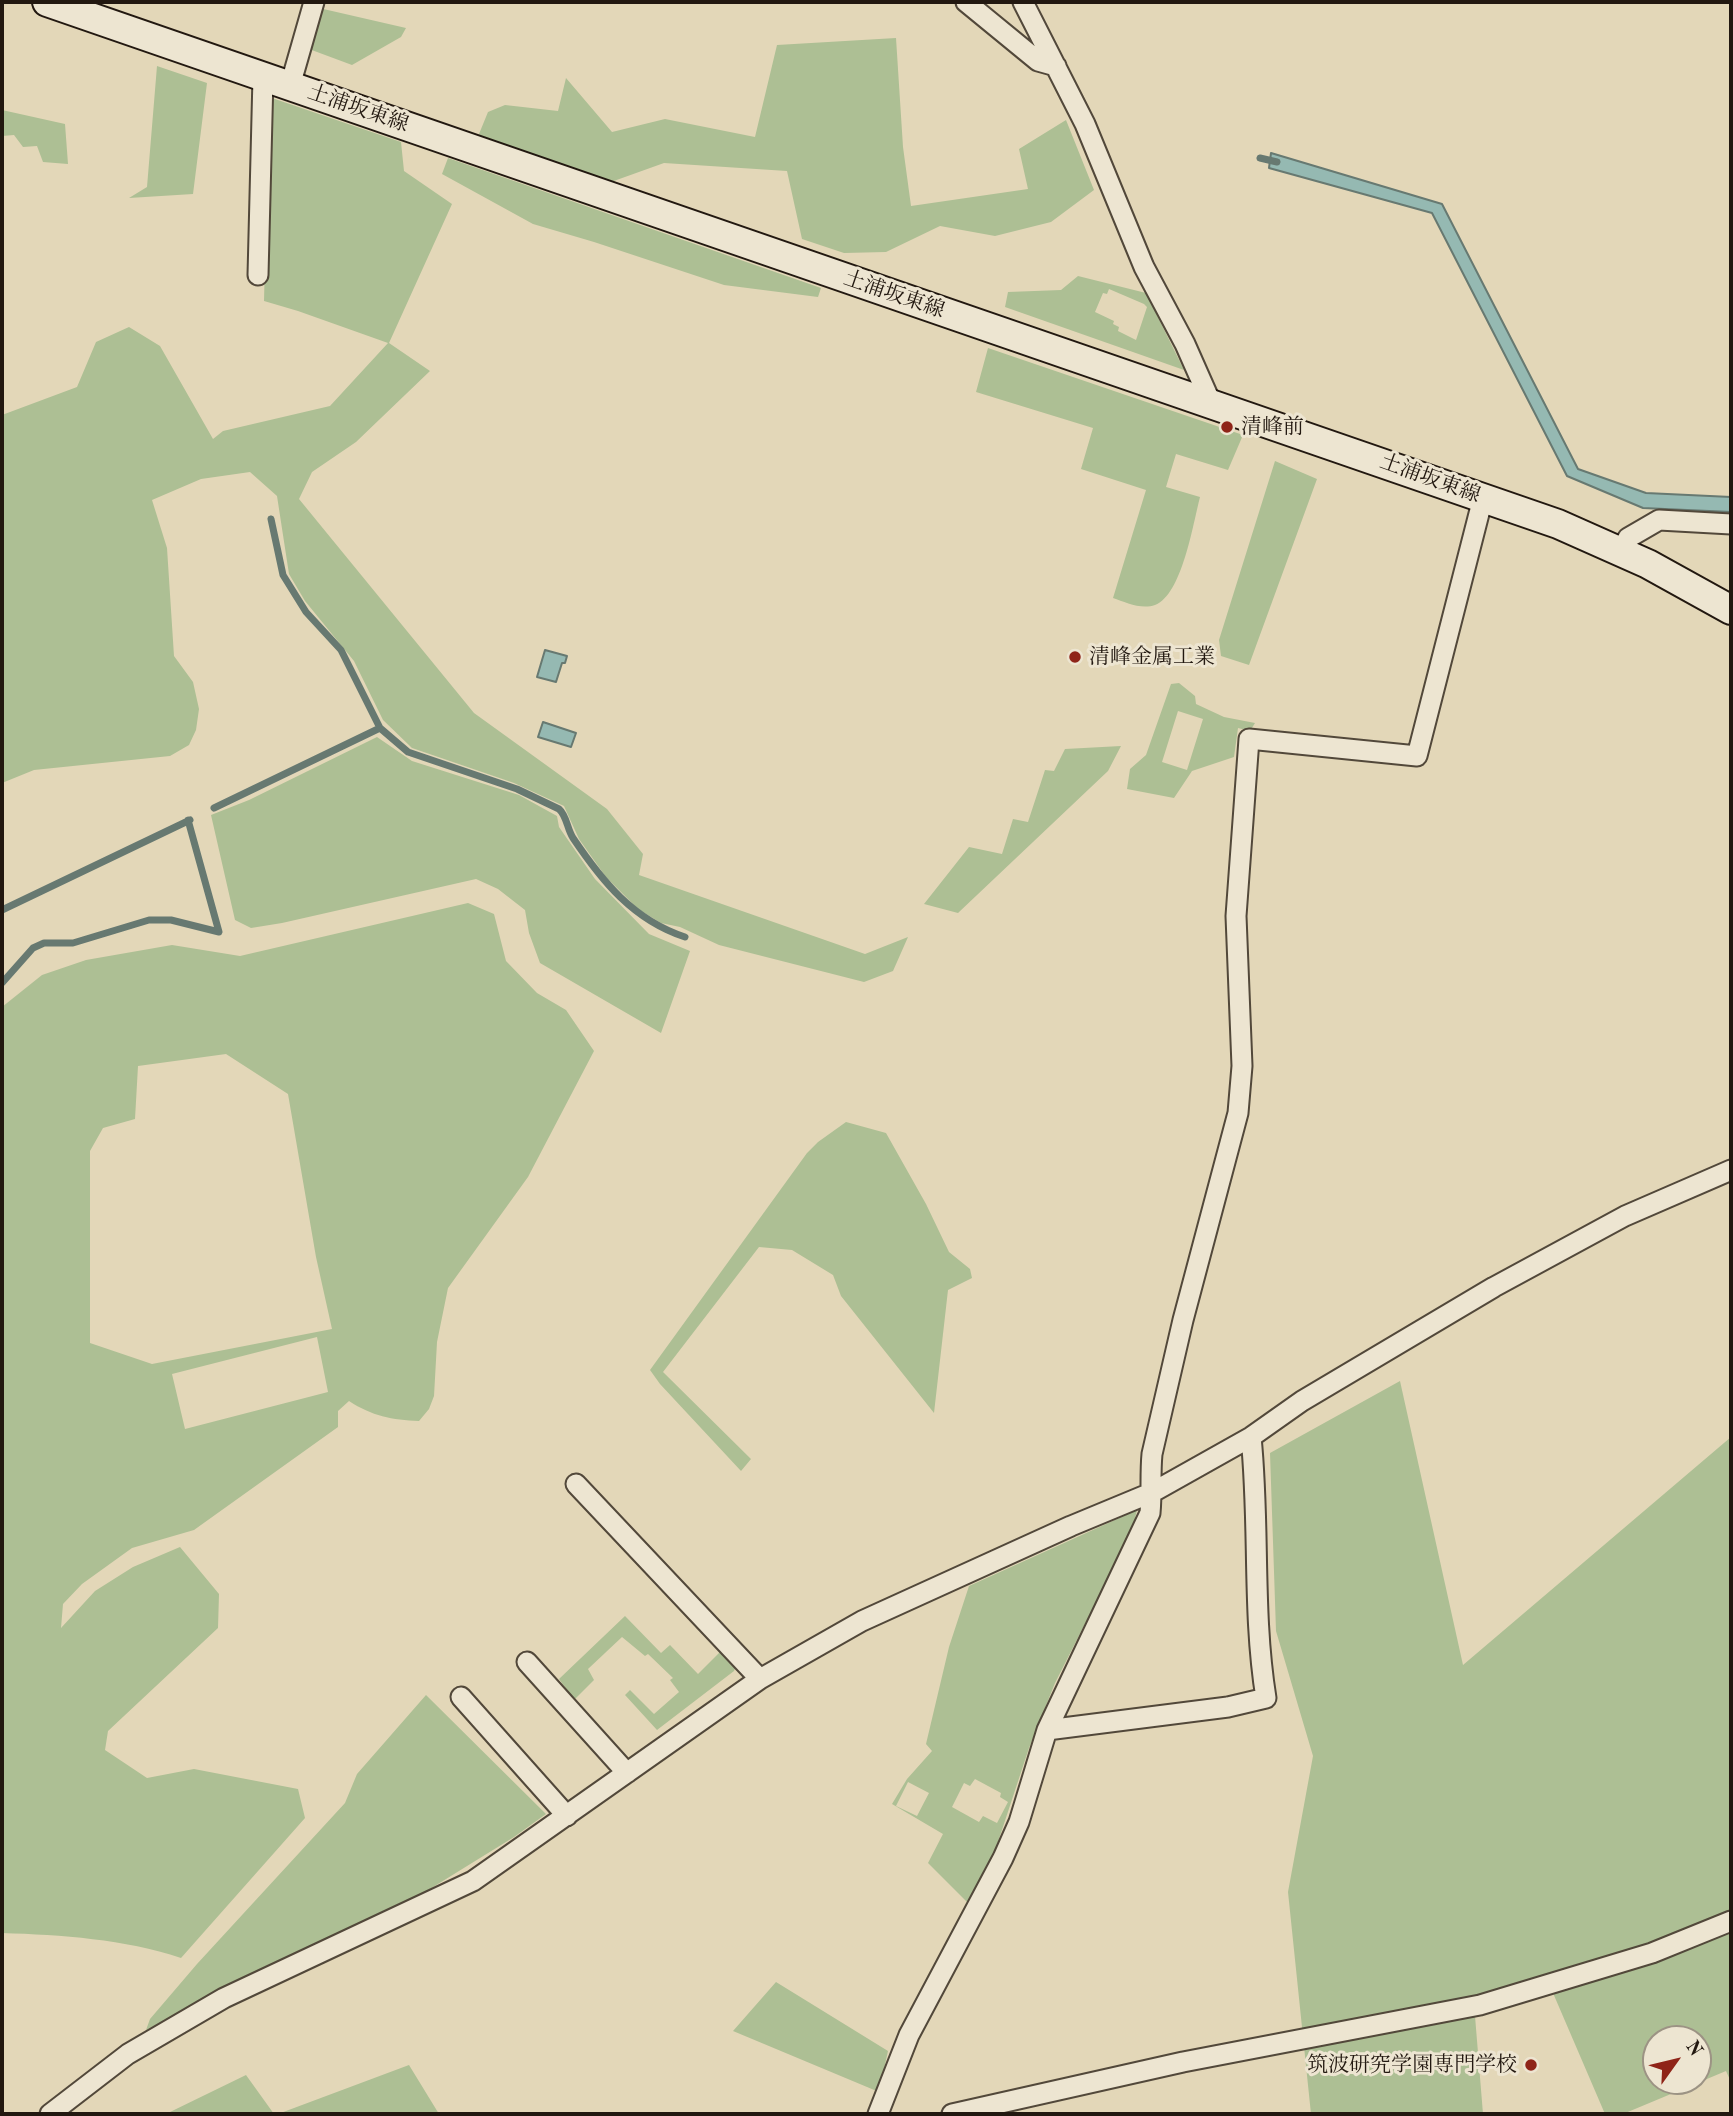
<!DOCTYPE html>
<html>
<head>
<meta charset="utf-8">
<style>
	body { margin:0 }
	#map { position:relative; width:1733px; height:2116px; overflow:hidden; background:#e3d7b8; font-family:"Old Standard TT",serif }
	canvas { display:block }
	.frame { position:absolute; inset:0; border:4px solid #221810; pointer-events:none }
	.north { position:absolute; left:1642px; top:2025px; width:70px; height:70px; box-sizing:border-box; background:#ede5d1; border:2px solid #9c9384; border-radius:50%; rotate:56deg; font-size:19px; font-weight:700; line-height:28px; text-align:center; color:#221810 }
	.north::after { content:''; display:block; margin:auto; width:24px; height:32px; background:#8f2418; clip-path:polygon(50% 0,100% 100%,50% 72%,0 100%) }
</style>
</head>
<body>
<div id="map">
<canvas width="1733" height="2116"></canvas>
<div class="frame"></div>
<div class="north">N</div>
</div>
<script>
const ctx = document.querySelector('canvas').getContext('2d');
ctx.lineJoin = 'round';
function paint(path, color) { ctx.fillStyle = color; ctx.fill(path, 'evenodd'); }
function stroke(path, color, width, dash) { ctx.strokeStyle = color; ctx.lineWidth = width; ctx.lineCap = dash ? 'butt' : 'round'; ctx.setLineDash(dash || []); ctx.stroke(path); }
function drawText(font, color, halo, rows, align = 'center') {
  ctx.font = font + ' "Old Standard TT","Noto Serif JP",serif'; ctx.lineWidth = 6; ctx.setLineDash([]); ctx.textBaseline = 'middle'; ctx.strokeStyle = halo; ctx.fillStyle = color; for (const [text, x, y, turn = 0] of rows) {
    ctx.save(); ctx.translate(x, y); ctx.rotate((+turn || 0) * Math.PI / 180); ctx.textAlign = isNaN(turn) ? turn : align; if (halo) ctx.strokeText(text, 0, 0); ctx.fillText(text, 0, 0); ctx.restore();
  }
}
paint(new Path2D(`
	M319,8l87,20 -5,9 -49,28 -43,-16z
	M896,38l7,109 8,59 117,-17 -9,-40 47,-29 28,70 -43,32 -56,14 -55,-10 -54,26 -42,1 -42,-14 -15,-68 -123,-8 -53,19 -128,-40 -4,-8 9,-22 17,-7 53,6 8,-33 46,54 53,-13 90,18 22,-92z
	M157,66l50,17 -14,111 -64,4 18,-11z
	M269,97l132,45 3,29 48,33 -63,139 41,28 -74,71 -44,30 -13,27 175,214 133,96 36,45 -4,21 226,79 43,-17 -15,34 -29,11 -145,-37 -39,-18 -19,-4 -23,-14 -32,-32 -27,-38 -15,-33 -50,-23 -102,-35 -29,-28 -29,-59 -49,-60 -16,-27 -12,-78 -27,-24 -49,7 -49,21 15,48 7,108 19,26 6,27 -3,21 -7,15 -19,11 -136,14 -32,13v-368l75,-28 19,-45 33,-15 31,19 53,93 10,-8 107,-25 58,-63 -90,-32 -34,-10z
	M2,110l63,14 3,40 -25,-2 -6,-16 -14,1 -9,-12 -12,1z
	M448,158l373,130 -3,9 -94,-12 -130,-43 -61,-18 -91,-50z
	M1078,276l68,17 38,77 -179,-63 3,-15 53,-2zM1109,289l35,15 3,3 -11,33 -18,-9 1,-4 -6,-3 1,-3 -19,-9 8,-19 4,1z
	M988,348l255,87 -15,35 -52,-16 -10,33 34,10c-7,27 -18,98 -45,108 -14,5 -30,-3 -42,-7l33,-108 -65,-21 12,-41 -117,-36z
	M1275,461l42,18 -68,186 -28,-9 -2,-16z
	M1179,683l16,13 1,8 28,13 31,6 -5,8 -12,-3 -4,29 -42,14 -18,27 -47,-9 3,-20 16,-14 25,-71zM1178,711l25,8 -16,51 -25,-8z
	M377,737l35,24 107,34 38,21 2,11 36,52 54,55 41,17 -29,82 -121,-70 -11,-30 -4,-23 -27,-21 -22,-10 -194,44 -31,5 -16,-8 -24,-105 38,-15z
	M1121,746l-13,25 -150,142 -34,-9 45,-57 33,7 11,-35 15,3 17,-52 9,1 11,-22z
	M468,903l26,11 12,47 31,32 29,17 28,41 -66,126 -80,111 -11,54 -3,54 -5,13 -10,12c-27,-1 -47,-5 -70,-20l-11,10v16l-144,103 -62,18 -50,36 -19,20 -2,24 34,-37 38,-24 47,-20 39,47 -1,34 -110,103 -3,19 42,28 47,-9 104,20 7,29 -124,140c-57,-19 -119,-23 -179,-25v-926l40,-32 44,-15 86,-15 68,11zM226,1054l62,40 28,163 16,72 -180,35 -62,-21v-192l13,-23 32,-9 3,-53zM317,1337l11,55 -143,37 -13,-55z
	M846,1122l40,11 40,71 23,48 21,17 2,9 -24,12 -14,123 -93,-117 -8,-21 -41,-25 -33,-3 -96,125 88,87 -10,12 -81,-87 -10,-14 157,-217 11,-11z
	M1400,1381l63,284 268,-228v645l-5,-11 -103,43h-18l-52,-121 -78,23 8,98h-172l-23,-222 25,-136 -37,-125 -6,-178zM1656,2039h42v42h-42z
	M1137,1510l-5,21 -77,152 -26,65 -35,106 -26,49 -40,-40 15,-29 -51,-30 15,-25 25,-28 -6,-7 23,-97 20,-61zM975,1779l26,14 -1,4 8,5 -11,21 -14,-7 -4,6 -27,-15 12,-24 6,3zM908,1782l21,11 -12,23 -21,-10z
	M625,1616l36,37 9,-8 28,29 25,-25 14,15 -3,7 -77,59 -32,-35 5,-5 24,24 25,-22 -9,-12 3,-2 -25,-24 -3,2 -23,-19 -34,32 6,11 -20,20 -15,-21z
	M426,1695l120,119 -32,23 -89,55 -279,138 4,-11 47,-55 148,-161 12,-29z
	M776,1982l112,69 -9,41 -146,-61z
	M409,2065l30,49h-161z
	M246,2075l28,39h-109l5,-2z`), '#adbf94');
const water = new Path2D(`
	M1271,153l171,51 136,265 68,24 85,4v15l-88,-4 -76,-32 -135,-263 -163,-45z
	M545,650l22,6 -2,7h-3l-6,19 -19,-5z
	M543,722l33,11 -5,14 -33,-10z`);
paint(water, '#95b9b2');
stroke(water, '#677971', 2);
stroke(new Path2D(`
	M1260,158l17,4
	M271,519l12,56 23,37 35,38 39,78 28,24 109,37 42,20c8,7 8,20 14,29 29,43 60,82 112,99
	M214,808l166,-80
	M2,910l188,-90
	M2,983l31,-35 11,-5h29l76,-23h22l48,12 -31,-112`), '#677971', 7);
const minor = new Path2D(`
	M966,2l72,59 18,5
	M1023,2l62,122 59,143 41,77 27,61
	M290,86l24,-84
	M258,275l5,-198
	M1621,551l7,-13 31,-18 72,4
	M576,1484l184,195
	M527,1662l100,111
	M461,1697l106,119
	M1047,1730l181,-23 38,-9c-14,-86 -6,-174 -15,-261
	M50,2114l78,-60 96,-56 249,-117 287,-202 102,-58 209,-95 82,-34 98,-55 51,-36 192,-114 131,-71 106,-46
	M878,2114l31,-79 94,-177 16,-36 28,-92 103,-217c2,-20 0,-38 2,-59l31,-134 55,-207 4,-47 -6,-150 13,-177 168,17 66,-258
	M952,2114l231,-52 297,-57 172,-52 79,-32`);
const secondary = new Path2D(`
	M47,2l1511,522 90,40 83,46`);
stroke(minor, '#52483a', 23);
stroke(secondary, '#221810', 32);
stroke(minor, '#ede5d1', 19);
stroke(secondary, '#ede5d1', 28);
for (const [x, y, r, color] of [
	[1227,427,7,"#8f2418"],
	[1075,657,7,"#8f2418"],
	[1531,2065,7,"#8f2418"]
]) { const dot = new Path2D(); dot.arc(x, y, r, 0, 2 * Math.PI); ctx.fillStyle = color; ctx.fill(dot); stroke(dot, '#ede5d1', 2.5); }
drawText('21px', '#221810', '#ede5d1', [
	["土浦坂東線",358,109,19],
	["土浦坂東線",894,295,19],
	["土浦坂東線",1430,479,20]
]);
drawText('21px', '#221810', '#ede5d1', [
	["清峰前",1241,427],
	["清峰金属工業",1089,657],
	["筑波研究学園専門学校",1517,2065,"right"]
], 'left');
</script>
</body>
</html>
